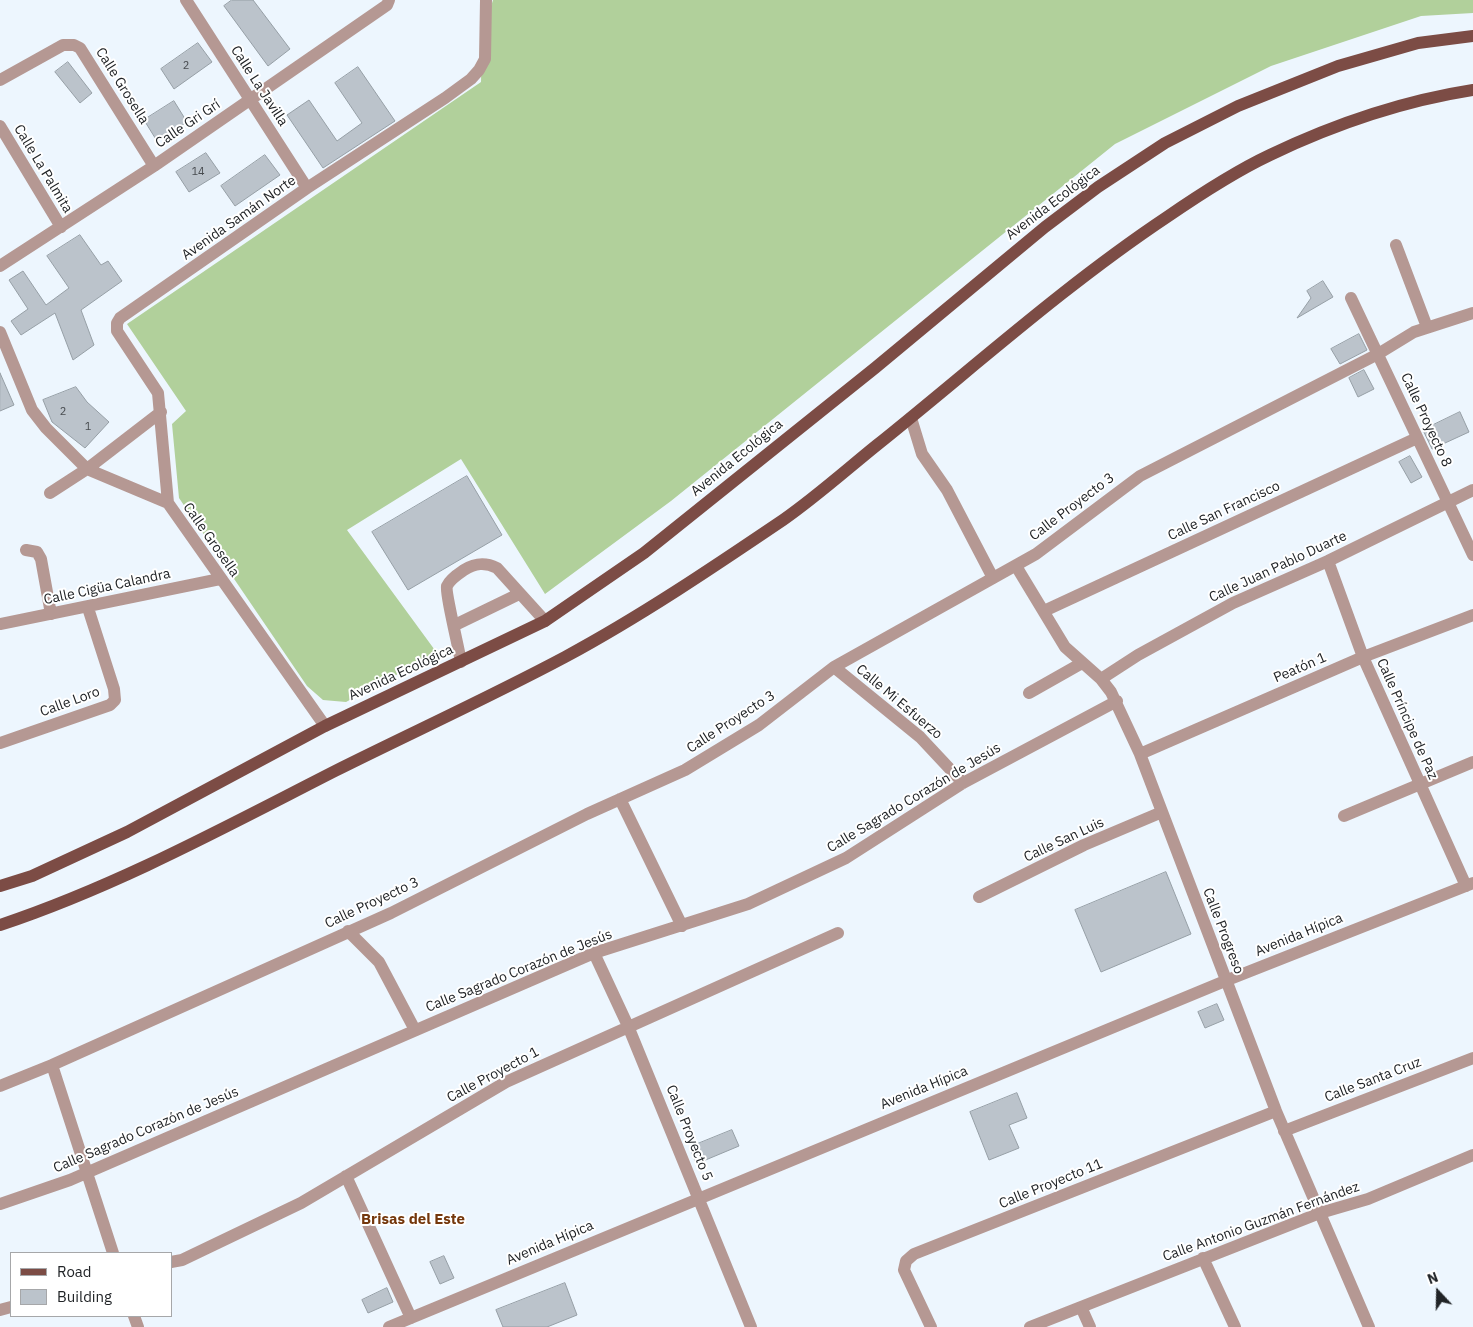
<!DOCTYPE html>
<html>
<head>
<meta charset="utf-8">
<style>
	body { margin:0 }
	#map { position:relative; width:1473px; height:1327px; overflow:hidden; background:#edf6fe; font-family:"IBM Plex Sans",sans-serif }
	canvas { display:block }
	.legend { position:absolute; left:10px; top:1252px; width:162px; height:65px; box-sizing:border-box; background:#fff; border:1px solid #a6a7a9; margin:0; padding:6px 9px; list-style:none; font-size:15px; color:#212427 }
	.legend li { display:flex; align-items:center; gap:10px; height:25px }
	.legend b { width:25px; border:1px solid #a6a7a9 }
	.north { position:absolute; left:1413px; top:1267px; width:50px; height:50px; -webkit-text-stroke:4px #fff; paint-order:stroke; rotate:339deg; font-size:14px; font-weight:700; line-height:20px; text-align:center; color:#212427 }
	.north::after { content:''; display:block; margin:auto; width:18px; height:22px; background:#212427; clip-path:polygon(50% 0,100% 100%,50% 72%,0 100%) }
</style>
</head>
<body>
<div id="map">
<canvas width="1473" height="1327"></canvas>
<ul class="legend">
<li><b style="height:6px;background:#7c4c45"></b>Road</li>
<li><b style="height:14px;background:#bbc3cb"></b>Building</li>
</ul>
<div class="north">N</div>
</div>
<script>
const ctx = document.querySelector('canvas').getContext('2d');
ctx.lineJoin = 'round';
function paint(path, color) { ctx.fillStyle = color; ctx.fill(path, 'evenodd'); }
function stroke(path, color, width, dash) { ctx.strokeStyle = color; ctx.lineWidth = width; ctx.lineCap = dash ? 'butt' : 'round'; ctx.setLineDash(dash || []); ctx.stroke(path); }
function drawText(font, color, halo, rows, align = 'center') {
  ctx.font = font + ' "IBM Plex Sans",sans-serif'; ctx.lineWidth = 4; ctx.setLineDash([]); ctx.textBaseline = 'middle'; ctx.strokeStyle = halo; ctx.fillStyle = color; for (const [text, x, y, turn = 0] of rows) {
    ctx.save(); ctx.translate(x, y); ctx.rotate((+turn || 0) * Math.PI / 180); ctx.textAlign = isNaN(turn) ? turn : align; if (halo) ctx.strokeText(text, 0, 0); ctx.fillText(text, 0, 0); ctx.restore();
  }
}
paint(new Path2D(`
	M493,0h980v13l-52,3 -150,50 -156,78 -444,357 -126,93 -84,-135 -114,71 90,123 -91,49 -23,-2 -16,-14 -128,-188 -7,-74 14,-13 -59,-87 354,-242 1,-47z`), '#b1d09b');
const building = new Path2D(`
	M232,0h21l37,49 -22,17 -44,-60z
	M198,43l14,19 -38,27 -13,-20z
	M68,62l24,31 -12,10 -25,-31z
	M358,67l37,54 -72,47 -36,-53 22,-15 28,41 25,-18 -27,-40z
	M174,101l13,21 -30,19 -13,-21z
	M206,153l14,20 -31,19 -13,-20z
	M265,155l15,20 -45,31 -14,-20z
	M80,235l21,30 7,-4 14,20 -41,29 13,35 -21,15 -18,-47 -34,22 -10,-14 17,-12 -19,-29 14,-9 23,34 23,-17 -22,-32z
	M1323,281l10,16 -36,21 14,-20 -4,-7z
	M1359,334l8,16 -27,14 -9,-15z
	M1364,370l10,19 -16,8 -9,-19z
	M0,373l14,32 -14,6z
	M76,387l11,15 22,20 -24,26 -33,-26 -9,-22z
	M1460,412l9,20 -37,17 -9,-19z
	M1410,456l12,21 -11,6 -12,-21z
	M467,476l35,59 -94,55 -36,-58z
	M1166,872l25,62 -90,38 -26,-62z
	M1217,1004l7,16 -19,8 -7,-16z
	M1017,1093l10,25 -18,7 10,23 -30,12 -19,-48z
	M732,1130l7,16 -43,18 -6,-17z
	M444,1256l10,22 -14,6 -10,-22z
	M565,1283l12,32 -30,12h-44l-7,-17z
	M387,1288l6,14 -25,11 -6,-13z`);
paint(building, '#bbc3cb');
stroke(building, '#969fa6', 1);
stroke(new Path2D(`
	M186,0l121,188
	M0,80l63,-35h11l6,3 74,118
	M0,126l61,101
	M1396,245l31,82
	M0,266l154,-100 233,-161 2,-5
	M1351,298l122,257
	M0,332l32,78 14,18 41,41 81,34 157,223
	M911,418l11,36 25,36 46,88
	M50,493l37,-24 74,-57
	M168,503l-10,-110 -41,-62v-8l3,-5 187,-130 138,-90 26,-19 8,-9 6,-11 1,-59
	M26,550l11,2 4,7 10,55
	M1328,561l35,96 103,229
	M1016,566l49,81 36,32 10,13 29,62 136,357 93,216
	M1044,611l373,-173
	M0,624l220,-45
	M455,625l64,-31
	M461,662c-2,-13 -16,-70 -14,-76 3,-7 11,-12 17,-16 11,-7 21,-8 33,-2l48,53
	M834,667l86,70 43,46
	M1101,679l37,-24 95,-52 95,-42 145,-71
	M1029,693l53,-30
	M0,743l110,-38 5,-5 -1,-11 -26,-81
	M1140,754l223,-97 110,-42
	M620,799l62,127
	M1344,816l129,-54
	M979,897l105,-52 78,-33
	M348,931l31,31 36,68
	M594,953l34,73 123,301
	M52,1065l61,188
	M0,1086l52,-21 339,-152 196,-99 98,-44 74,-45 75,-58 202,-113 104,-78 238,-122 36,-22 59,-19
	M1284,1131l189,-73
	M346,1176l65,142
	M0,1204l70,-24 524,-227 154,-49 98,-46 117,-75 154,-82
	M1203,1258l32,69
	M171,1262l11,-2 119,-57 205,-121 332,-149
	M1081,1307l9,20
	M0,1310l11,-3
	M134,1316l4,11
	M389,1327l836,-346 248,-98
	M931,1327l-27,-57 2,-9 8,-7 362,-143
	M1030,1327l290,-114 48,-14 105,-44`), '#b59893', 12);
stroke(new Path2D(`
	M0,886l32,-10 95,-44 198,-106 220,-105 99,-68 231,-185 170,-141 53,-40 67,-44 73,-37 100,-40 80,-23 55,-7
	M0,925c117,-39 225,-98 335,-154 76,-38 155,-74 230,-114 76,-41 147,-89 218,-137 33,-23 63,-50 94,-75 96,-77 188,-160 290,-228 32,-22 67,-45 103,-62 65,-31 132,-54 203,-65`), '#7c4c45', 12);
drawText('11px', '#484c50', null, [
	["2",186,66],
	["14",198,172],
	["2",63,412],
	["1",88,427]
]);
drawText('14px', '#212427', '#fff', [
	["Calle Grosella",122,86,58],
	["Calle La Javilla",259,86,57],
	["Calle Gri Grí",188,124,-34],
	["Calle La Palmita",43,169,59],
	["Avenida Ecológica",1053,203,-37],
	["Avenida Samán Norte",239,218,-35],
	["Calle Proyecto 8",1426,420,65],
	["Avenida Ecológica",737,458,-39],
	["Calle Proyecto 3",1072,507,-37],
	["Calle San Francisco",1224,511,-25],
	["Calle Grosella",211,540,55],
	["Calle Juan Pablo Duarte",1278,567,-25],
	["Calle Cigüa Calandra",107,587,-12],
	["Peatón 1",1300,668,-23],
	["Avenida Ecológica",401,673,-25],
	["Calle Loro",70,702,-20],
	["Calle Mi Esfuerzo",899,702,40],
	["Calle Príncipe de Paz",1407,719,66],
	["Calle Proyecto 3",731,722,-33],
	["Calle Sagrado Corazón de Jesús",914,798,-31],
	["Calle San Luis",1064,840,-25],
	["Calle Proyecto 3",372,903,-25],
	["Calle Progreso",1223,931,69],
	["Avenida Hípica",1299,935,-22],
	["Calle Sagrado Corazón de Jesús",519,971,-22],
	["Calle Proyecto 1",493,1075,-28],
	["Calle Santa Cruz",1373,1080,-21],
	["Avenida Hípica",924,1088,-22],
	["Calle Sagrado Corazón de Jesús",146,1130,-23],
	["Calle Proyecto 5",689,1133,68],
	["Calle Proyecto 11",1051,1184,-22],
	["Calle Antonio Guzmán Fernández",1261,1222,-20],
	["Avenida Hípica",550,1243,-23]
]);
drawText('bold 15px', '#74370c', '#fff', [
	["Brisas del Este",413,1220]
]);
</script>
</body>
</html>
